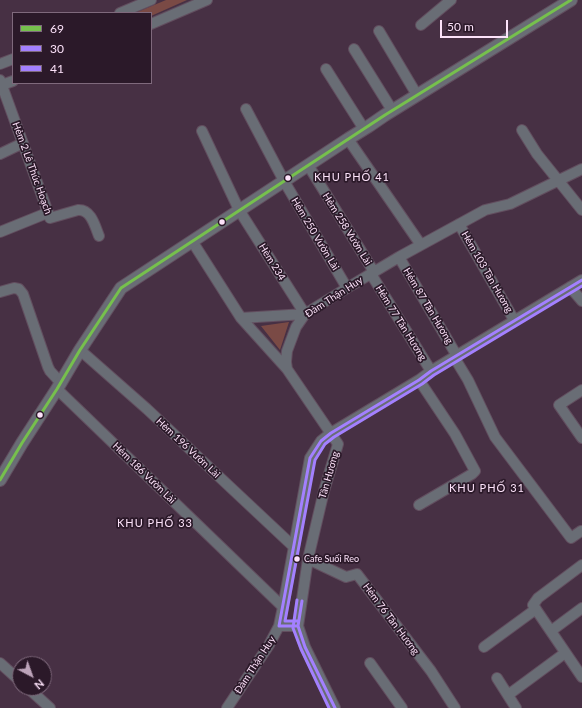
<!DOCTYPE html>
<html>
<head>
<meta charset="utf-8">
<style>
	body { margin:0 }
	#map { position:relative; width:582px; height:708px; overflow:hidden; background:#473044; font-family:Lato,sans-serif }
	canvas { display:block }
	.legend { position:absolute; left:12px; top:12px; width:140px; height:72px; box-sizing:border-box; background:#2b1929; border:1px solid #7f697c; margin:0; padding:5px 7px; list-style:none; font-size:12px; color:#fce2f9 }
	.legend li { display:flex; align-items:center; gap:8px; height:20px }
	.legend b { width:20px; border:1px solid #7f697c }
	.north { position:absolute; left:12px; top:656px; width:40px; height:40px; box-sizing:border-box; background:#2b1929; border:1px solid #7f697c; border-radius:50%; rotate:139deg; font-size:11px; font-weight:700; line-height:16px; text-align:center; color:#fce2f9 }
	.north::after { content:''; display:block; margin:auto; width:14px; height:18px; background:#bda4ba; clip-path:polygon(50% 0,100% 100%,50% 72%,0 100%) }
	.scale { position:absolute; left:440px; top:20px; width:68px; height:18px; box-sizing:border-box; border:2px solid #fce2f9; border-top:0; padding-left:5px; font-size:12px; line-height:14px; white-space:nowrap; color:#fce2f9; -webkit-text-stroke:3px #2b1929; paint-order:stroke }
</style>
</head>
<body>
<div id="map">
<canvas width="582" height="708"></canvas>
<ul class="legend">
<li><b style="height:5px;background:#76c04d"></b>69</li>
<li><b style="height:5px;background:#a380ff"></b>30</li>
<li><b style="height:5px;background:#a380ff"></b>41</li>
</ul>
<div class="north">N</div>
<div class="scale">50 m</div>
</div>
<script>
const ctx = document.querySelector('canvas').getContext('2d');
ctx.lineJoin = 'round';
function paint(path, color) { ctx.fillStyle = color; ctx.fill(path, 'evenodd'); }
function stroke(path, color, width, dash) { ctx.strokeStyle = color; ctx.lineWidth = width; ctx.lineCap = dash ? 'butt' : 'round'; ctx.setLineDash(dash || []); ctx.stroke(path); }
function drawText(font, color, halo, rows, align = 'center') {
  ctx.font = font + ' Lato,sans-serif'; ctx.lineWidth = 3.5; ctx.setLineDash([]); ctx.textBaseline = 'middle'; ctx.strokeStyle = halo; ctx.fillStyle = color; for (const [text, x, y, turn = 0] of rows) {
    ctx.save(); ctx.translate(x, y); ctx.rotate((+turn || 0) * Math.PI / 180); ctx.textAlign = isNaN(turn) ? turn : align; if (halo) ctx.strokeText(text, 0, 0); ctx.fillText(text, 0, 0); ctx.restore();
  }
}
paint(new Path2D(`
	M166,0h21l-36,16v-3h-16z
	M289,322l-9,28 -19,-24z`), '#7a4a45');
const minor = new Path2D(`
	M120,13l31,-13
	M151,24l56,-24
	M421,25l30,-25
	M379,31l38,64
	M354,49l38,61
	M0,64l13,-5
	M326,69l38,60
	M0,80l50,138 28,-8c13,-1 17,16 21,26
	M2,85l11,-4
	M246,109l38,72 63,107
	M522,130l15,24 45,56
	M202,131l37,79 66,104 -64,4
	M348,139l73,106
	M0,154l23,-11
	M308,165l66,107
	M459,224l55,96
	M0,232l47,-19
	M192,241l49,77 46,51
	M399,257l58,99
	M371,274l60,97
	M570,287l12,14
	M0,292l14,-4 5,1 4,5 25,73 2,4 11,12
	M80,350l67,59 147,138
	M454,357l14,23 27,57 76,101 10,-7
	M419,380l36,54 20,37 -3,3 -53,31
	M57,389l226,218
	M582,390l-23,15 23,33
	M308,559l38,18 11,-3 74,97 24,37
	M582,565l-44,33 -5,7 49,72
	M279,626h19
	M551,631l31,-23
	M484,647l52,-38
	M0,663l20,18
	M370,663l32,45
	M497,678l19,30
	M28,688l22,20
	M508,695l57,-42
	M227,708l42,-63 10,-19 4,-19 27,-149 11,-17 10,-8 88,-53 12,-9 151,-91
	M335,708l-30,-61 -7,-21 10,-67 16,-68 14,-47 -51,-75 -1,-7 1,-11 9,-24 9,-13 42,-26 52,-31 86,-47 25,-6 72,-35`);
const tertiary = new Path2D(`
	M0,480l22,-37 35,-54 23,-39 41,-62 227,-149 21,-13 16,-11 186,-115`);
stroke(minor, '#624e5f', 12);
stroke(tertiary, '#624e5f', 14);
stroke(minor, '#696d75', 10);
stroke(tertiary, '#696d75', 12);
stroke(new Path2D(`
	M0,480l22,-37 35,-54 23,-39 41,-62 264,-173 186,-115`), '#76c04d', 3);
stroke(new Path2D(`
	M302,601l-4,25 7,21 30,61
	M298,626h-19l31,-168 11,-17 10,-8 88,-53 12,-9 151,-91`), '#a380ff', 3);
stroke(new Path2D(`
	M297,600l-4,28 8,21 28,59
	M298,621h-13l30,-161 10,-16 9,-7 88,-53 12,-9 148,-89`), '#a380ff', 3);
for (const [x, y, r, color] of [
	[288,178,3.5,"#fce2f9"],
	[222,222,3.5,"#fce2f9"],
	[40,415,3.5,"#fce2f9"],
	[297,559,3.5,"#fce2f9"]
]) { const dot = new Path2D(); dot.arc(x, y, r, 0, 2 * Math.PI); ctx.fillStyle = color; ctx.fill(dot); stroke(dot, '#2b1929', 1.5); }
drawText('9px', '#fce2f9', '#2b1929', [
	["Cafe Suối Reo",304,559]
], 'left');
drawText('10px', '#fce2f9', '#2b1929', [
	["Hẻm 2 Lê Thúc Hoạch",32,168,70],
	["Hẻm 258 Vườn Lài",347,229,58],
	["Hẻm 250 Vườn Lài",315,234,59],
	["Hèm 234",272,262,58],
	["Hẻm 103 Tân Hương",487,272,60],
	["Đàm Thận Huy",334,297,-33],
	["Hẻm 87 Tân Hương",428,306,59],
	["Hẻm 77 Tân Hương",401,323,58],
	["Hẻm 196 Vườn Lài",188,448,43],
	["Hẻm 186 Vườn Lài",144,473,44],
	["Tân Hương",329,475,-74],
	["Hẻm 76 Tân Hương",391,619,53],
	["Đàm Thận Huy",255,665,-57]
]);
ctx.letterSpacing = '1px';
drawText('11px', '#fce2f9', '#2b1929', [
	["KHU PHỐ 41",352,177],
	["KHU PHỐ 31",487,488],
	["KHU PHỐ 33",155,523]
]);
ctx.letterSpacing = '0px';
</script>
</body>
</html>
